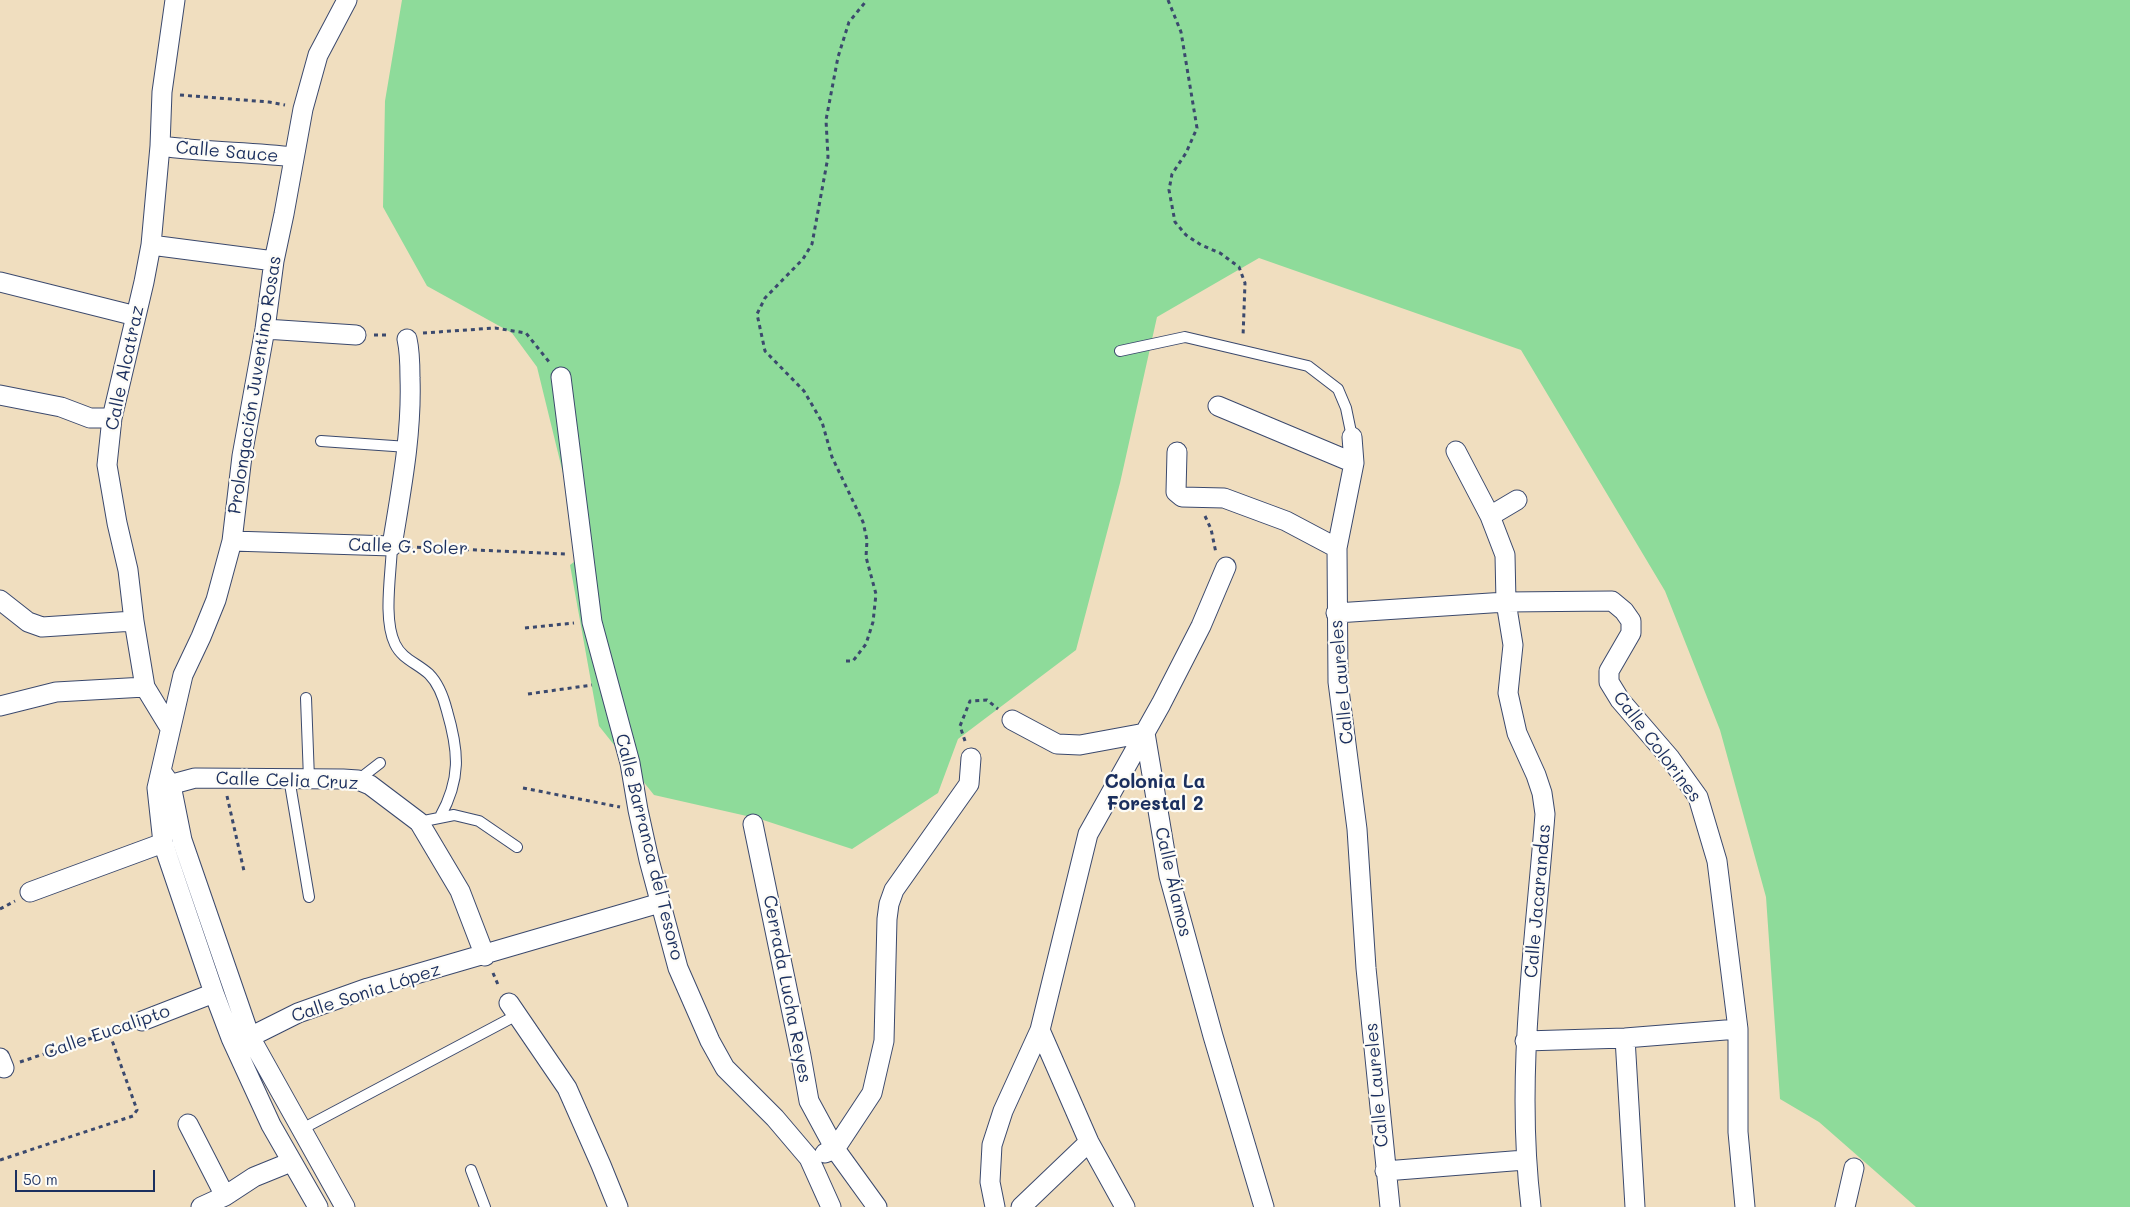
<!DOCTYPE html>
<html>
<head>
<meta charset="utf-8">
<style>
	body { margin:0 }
	#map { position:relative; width:2130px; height:1207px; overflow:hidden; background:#f0debf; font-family:Mali,sans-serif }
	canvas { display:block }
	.scale { position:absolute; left:15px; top:1170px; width:140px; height:22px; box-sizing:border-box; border:2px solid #1b2f5e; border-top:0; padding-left:6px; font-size:15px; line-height:18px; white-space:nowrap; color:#1b2f5e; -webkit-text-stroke:4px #fdfcf7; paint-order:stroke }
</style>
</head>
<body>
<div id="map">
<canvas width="2130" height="1207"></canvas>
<div class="scale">50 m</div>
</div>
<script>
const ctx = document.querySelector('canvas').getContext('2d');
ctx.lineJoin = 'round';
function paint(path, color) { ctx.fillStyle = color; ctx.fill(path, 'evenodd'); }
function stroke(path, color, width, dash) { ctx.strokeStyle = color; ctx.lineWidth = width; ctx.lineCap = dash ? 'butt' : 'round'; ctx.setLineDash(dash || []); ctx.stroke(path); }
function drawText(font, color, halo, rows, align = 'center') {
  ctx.font = font + ' Mali,sans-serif'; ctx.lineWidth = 4.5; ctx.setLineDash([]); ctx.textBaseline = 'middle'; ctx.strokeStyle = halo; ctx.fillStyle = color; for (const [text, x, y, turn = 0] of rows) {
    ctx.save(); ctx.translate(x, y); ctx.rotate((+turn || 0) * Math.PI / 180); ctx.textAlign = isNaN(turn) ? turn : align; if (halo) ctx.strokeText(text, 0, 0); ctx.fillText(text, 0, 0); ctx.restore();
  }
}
paint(new Path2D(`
	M402,0h1728v1207h-214l-97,-85 -39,-23 -14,-202 -46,-167 -55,-139 -144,-241 -262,-92 -102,59 -37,166 -44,167 -118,89 -20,54 -86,56 -92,-30 -106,-24 -55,-69 -29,-161 13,-10 -46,-188 -25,-34 -85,-47 -44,-79 2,-106z`), '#8edb9a');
const service = new Path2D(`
	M1120,351l65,-14 123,29 30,23 8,19 6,29
	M321,441l87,6
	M392,546c-1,29 -9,73 3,98 7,15 22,19 34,30 9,9 15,25 18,37 12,41 14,68 -7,106
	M306,698l3,81
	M289,778l20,119
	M358,780l22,-17
	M419,822l35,-7 25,6 38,26
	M302,1129l215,-114
	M471,1170l14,37`);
const minor = new Path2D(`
	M160,146c45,6 90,6 134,11
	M151,245l123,16
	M0,282l136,34
	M265,329l91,6
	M561,377l31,245 38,141 8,47 11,50 29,108 32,73 15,27 50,50 34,40 22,49
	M0,395l61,12 29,11h22
	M1218,406l136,57
	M1352,437l2,26 -17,85 1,134 19,147 9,139 24,239
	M1456,451l34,65 15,39 1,47 7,43 -5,48 9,40 19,42 6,18 3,21c-10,131 -30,262 -14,393
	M1177,452l-1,40 6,5 42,1 62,23 51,27
	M1490,516l27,-16
	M232,541l160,5c9,-56 20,-111 18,-168 0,-13 0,-26 -3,-39
	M0,600l28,22 14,5 92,-6
	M1336,613l170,-11 106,-1 12,10 7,10v12l-22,38v11l11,18 50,58 28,39 19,64 21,168v103l7,75
	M0,706l56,-14 89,-5
	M1012,720l45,24 23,1 65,-12
	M170,728l-25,-41 -11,-66 -6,-51 -11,-47 -10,-58 5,-47 32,-136 7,-37 9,-99 2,-54 13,-92
	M1145,733l24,143 44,160 51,171
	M161,771l10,14 11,55 68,197 95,170
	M158,788l37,-10 148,1 15,1 12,5 49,37 41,69 25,65
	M753,824l48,232 8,45 26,48 37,-56 12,-52 3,-122 2,-15 5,-14 75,-106 2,-26
	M30,892l133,-49
	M509,1003l58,85 34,77 17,42
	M142,1021l72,-28
	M1040,1030l49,112 36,65
	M250,1037l48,-24 70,-25 292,-85
	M1625,1038l10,169
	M1525,1041l100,-3 113,-9
	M0,1058l4,10
	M188,1124l37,72
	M825,1153l10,-4 42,58
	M1385,1171l140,-11
	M201,1207l24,-11 29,-19 37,-15
	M318,1207l-47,-82 -40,-87 -17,-45 -51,-150 -6,-55 26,-113 18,-38 15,-37 16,-59 10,-85 23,-127 9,-68 10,-47 19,-105 15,-54 29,-55
	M995,1207l-5,-25 2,-37 11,-34 37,-81 48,-196 73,-130 40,-78 25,-59
	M1021,1207l68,-65
	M1845,1207l9,-39`);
stroke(service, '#3b496d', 12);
stroke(minor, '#3b496d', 21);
stroke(new Path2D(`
	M1168,0l13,32 16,96 -11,25 -14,21 -3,16 6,32 11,13 15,10 19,8 19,14 6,16 -2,54
	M180,95l89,7 16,3
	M423,333l72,-5 31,5 24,30
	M374,335h16
	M1205,516l6,13 5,24
	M409,547l156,7
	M525,628l49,-5
	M846,661h7l13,-17 7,-22 3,-28 -10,-37 1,-17 -4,-18 -31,-65 -10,-35 -18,-31 -39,-40 -8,-37 8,-16 38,-39 9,-15 16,-87 -2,-37 12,-63 11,-35 18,-22
	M528,694l64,-9
	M965,741l-5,-15 10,-25 17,-1 11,9
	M523,788l97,19
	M227,796l17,75
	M0,909l15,-8
	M493,973l6,14
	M20,1062l105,-35
	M0,1160l133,-44 4,-6 -28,-78`), '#3b496d', 3, [4, 4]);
stroke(service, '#fff', 10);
stroke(minor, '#fff', 19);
drawText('18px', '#1b2f5e', '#fdfcf7', [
	["Calle Sauce",227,152,5],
	["Calle Alcatraz",125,368,-78],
	["Prolongación Juventino Rosas",255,385,-81],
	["Calle G. Soler",408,547,2],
	["Calle Laureles",1342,682,-95],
	["Calle Colorines",1657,747,53],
	["Calle Celia Cruz",287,781,2],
	["Calle Barranca del Tesoro",649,847,76],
	["Calle Álamos",1173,882,77],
	["Calle Jacarandas",1538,901,-85],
	["Cerrada Lucha Reyes",787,989,79],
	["Calle Sonia López",366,993,-18],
	["Calle Eucalipto",107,1032,-19],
	["Calle Laureles",1377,1085,-95]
]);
drawText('bold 19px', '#1b2f5e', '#fdfcf7', [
	["Colonia La",1155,782],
	["Forestal 2",1155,804]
]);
</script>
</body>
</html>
